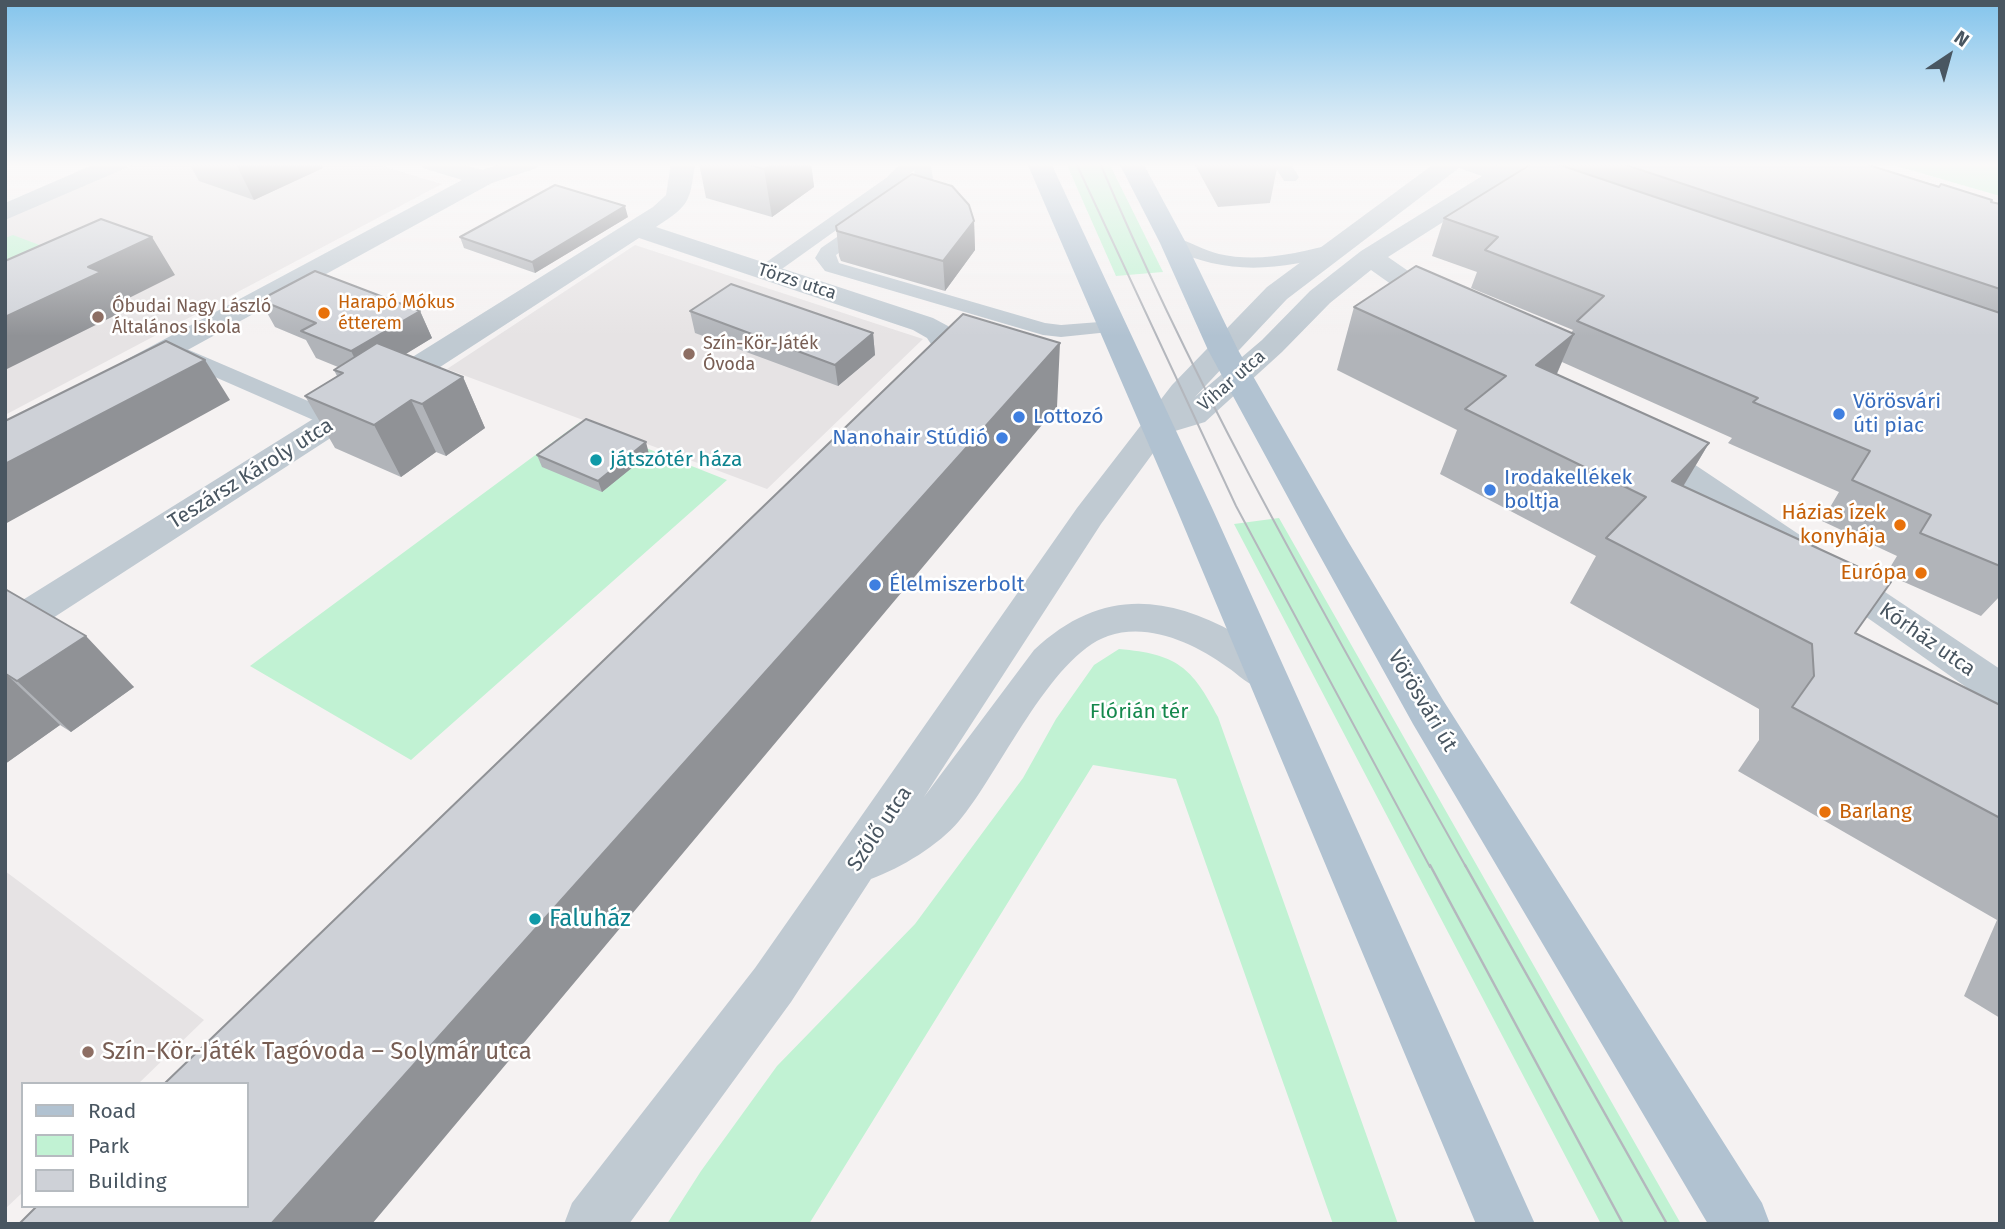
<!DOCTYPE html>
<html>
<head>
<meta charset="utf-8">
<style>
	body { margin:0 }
	#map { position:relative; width:2005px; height:1229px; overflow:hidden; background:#f5f2f2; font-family:"Fira Sans",sans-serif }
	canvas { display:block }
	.frame { position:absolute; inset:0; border:7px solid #495661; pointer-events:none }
	.legend { position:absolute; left:21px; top:1082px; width:228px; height:126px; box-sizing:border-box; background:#fff; border:2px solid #b6bbc0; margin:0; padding:9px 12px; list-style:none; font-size:21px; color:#495661 }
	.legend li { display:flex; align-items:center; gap:14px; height:35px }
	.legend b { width:35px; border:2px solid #b6bbc0 }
	.north { position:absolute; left:1914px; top:21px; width:70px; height:70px; -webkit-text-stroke:5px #fff; paint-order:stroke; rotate:36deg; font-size:19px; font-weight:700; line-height:28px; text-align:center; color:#495661 }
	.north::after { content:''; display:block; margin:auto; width:24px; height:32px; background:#495661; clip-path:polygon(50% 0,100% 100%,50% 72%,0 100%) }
</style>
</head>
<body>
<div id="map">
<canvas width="2005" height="1229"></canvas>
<div class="frame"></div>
<ul class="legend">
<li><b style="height:9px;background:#b1c2d1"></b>Road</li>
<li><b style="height:19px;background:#c1f2d3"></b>Park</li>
<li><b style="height:19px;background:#ced1d7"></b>Building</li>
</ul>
<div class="north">N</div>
</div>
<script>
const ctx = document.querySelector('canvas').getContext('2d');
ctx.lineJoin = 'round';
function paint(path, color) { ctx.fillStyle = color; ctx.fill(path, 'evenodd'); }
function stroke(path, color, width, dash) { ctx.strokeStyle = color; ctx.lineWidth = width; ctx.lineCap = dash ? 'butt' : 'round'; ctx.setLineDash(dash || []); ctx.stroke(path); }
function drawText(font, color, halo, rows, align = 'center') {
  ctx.font = font + ' "Fira Sans",sans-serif'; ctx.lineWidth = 5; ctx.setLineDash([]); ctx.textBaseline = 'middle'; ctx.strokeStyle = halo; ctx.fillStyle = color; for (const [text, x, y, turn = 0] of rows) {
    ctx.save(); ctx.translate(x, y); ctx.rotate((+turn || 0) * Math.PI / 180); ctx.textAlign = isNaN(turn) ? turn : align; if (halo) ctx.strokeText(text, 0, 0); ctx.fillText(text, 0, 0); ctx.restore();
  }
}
paint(new Path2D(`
	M137,163h236l69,21 -437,231v-196z
	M635,245l288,94 -156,150 -320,-120z
	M5,871l199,149 -66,64h-115v108l-18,17z`), '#e6e3e4');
paint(new Path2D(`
	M1066,163h43l54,109 -47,4z
	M1886,163h114v33z
	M13,235l37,14 -45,20v-31z
	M580,422l147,58 -316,280 -161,-94z
	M1279,518l402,706h-80l-367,-700z
	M1119,649c58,5 73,18 99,68l180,507h-65l-157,-445 -83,-14 -284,459h-142l34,-53 76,-105 138,-142 108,-146 33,-59 38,-54z`), '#c1f2d3');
paint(new Path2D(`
	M901,163h29l3,15 -5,11 -92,66 3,8 206,60 16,2 51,-4 7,2 4,4 -4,4 -58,6 -18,-2 -218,-64 -10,-13 6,-10 90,-62 4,-8 -1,-8 -16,16 -126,90h-14l-3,-4 3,-4 128,-90z
	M1273,163h17l9,14 -3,4h-12z
	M1173,237c16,4 30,13 46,17 39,9 80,-1 118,-11l10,6 -3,4c-67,17 -113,24 -178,-6l-3,-4z
	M175,344l168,72 4,5 -4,5h-16l-160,-70 -3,-5 3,-5z`), '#c0cad2');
paint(new Path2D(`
	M97,163h32l-3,5 -121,52v-17z
	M420,163h38l24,7 22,-7h36l-3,5 -45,15 -350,192 -11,3 -11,-3 -4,-6 4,-6 342,-183 -39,-12z
	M671,163h24c-5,39 -5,42 -39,64l277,91 15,8 16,22c-13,18 -31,38 -54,32l-4,-6 27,-27 -6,-9 -14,-8 -274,-92 -620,402 -14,4v-33l648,-404 13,-12z
	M1435,163h56l7,3 4,-3h25l-8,10 48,17 3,5 -3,5 -9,2 -55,-18 -115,73 65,45 4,6 -4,6 -10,3 -10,-3 -62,-44 -41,33 -48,49 -77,70 -30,9 -5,-1 -69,94 -177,273 110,-147c63,-59 127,-58 201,-17 18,10 39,22 49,40l-6,11c-4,1 -10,4 -15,4 -14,-1 -25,-14 -36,-21 -33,-24 -79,-45 -119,-31 -58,20 -109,138 -149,185 -20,24 -58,47 -88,58l-80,123 -162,222h-65l8,-21 183,-235 322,-460 95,-123 95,-98zM1459,168l23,8 -121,75 -51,40 -48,49 -67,57 92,-98z
	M1646,437l12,3 342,229v37l-14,-5 -352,-247 -4,-7 4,-7z`), '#c0cad2');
paint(new Path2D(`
	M1027,163h24l162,347 322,714h-59l-299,-714z
	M1119,163h24l43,80 52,107 108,188 97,162 319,503 8,21h-62l-295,-500 -103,-186 -102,-188 -48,-107z`), '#b1c2d1');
stroke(new Path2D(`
	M1076,163l160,343 194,361
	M1100,163c103,244 237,473 366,704`), '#b4b7bd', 2);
stroke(new Path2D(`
	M1430,865l193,359
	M1465,865l202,359`), '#b4b7bd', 2.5);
paint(new Path2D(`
	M189,163h132l2,5 -69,32 -55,-19z
	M699,163h112l3,24 -42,30 -66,-19z
	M1194,163h84l-8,40 -52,4z
	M1556,163h306l138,41v392l-19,20 -95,-42 11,-18 -75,-35 17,-29 -111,-49 4,-5 -170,-76 -5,12 152,69 -26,44 172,146 145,72v313l-36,-22 33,-76 -259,-149 21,-31v-31l-189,-106 26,-47 -156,-82 17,-44 -120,-60 17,-63 217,26 2,-3 -102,-42 6,-16 -45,-16 12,-38z
	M628,217l-93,56 -71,-25 -4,-11z
	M974,221l1,29 -30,41 -104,-30 -2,-5 -3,-30z
	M260,300l160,11 12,27 -27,16 58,23 22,51 -39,28 -10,-4 -35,25 -66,-29 -30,-52 32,-20 -3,-6 4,-3 -22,-9 -10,-18 -31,-13z
	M690,311l183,22 2,22 -37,31 -143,-53z
	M649,454l-47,38 -60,-25 -5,-12z
	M5,589l129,98 -63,45 -11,-7 -55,39z`), '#b1b4b9');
paint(new Path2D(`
	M321,163l2,5 -69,32 -18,-36z
	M773,163h38l3,24 -42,30 -8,-48z
	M625,206l3,11 -93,56 -3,-11z
	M974,221l1,29 -30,41 -2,-30z
	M152,237l23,38 -54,27 5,8 -121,60v-53l83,-50z
	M420,311l12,27 -67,41 -14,-28z
	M873,333l2,22 -37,31 -3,-21z
	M1574,334l-28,64 -10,-33z
	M1060,343l-3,64 -685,817h-101z
	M205,360l25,40 -225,124v-60z
	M463,377l22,51 -39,28 -24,-52z
	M411,400l25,52 -35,25 -27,-52z
	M646,442l3,12 -47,38 -4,-11z
	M1709,443l-39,65 2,-27z
	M86,636l48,51 -63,45 -54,-51z
	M6,674l54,51 -55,39v-89z`), '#909296');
const building = new Path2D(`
	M742,163h31l-9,6z
	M1533,163h21l446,150v253l-80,-33 11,-18 -79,-35 18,-29 -117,-49 5,-4 -181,-77 27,-25 -119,-46 13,-13 -54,-19z
	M1620,163h242l77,24 2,-3 51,16 -1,2 9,2v85z
	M912,174l40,12 17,19 5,16 -31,40 -106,-30 -1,-5z
	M555,185l70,21 -93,56 -72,-25z
	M101,219l51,18 -64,30 13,5 -96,45v-56z
	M1416,266l158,68 -38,31 173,78 -37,38 219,101 -36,51 145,72v113l-208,-111 22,-31 -2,-32 -206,-106 40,-41 -181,-88 41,-33 -152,-69z
	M315,271l105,40 -69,40 -50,-20 15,-8 -56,-23z
	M731,284l142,49 -38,32 -145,-54z
	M963,314l97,29 -789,881h-252l18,-18h210v-122h-83z
	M166,341l39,19 -200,104v-43z
	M377,343l86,34 -41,27 -11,-4 -37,25 -69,-29 38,-23 -9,-3z
	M586,419l60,23 -48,39 -61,-26z
	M5,589l81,47 -69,45 -11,-7 -1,1z`);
paint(building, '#ced1d7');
stroke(building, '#909296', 2);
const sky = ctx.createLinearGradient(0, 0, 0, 336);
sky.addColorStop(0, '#83c4ec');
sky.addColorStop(0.49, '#faf9f9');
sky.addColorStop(1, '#faf9f900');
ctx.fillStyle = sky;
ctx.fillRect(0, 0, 2005, 336);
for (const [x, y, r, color] of [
	[324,313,7,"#e8710a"],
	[98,317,7,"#8d6e63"],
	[689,354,7,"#8d6e63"],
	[1839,414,7,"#3f7fe0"],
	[1019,417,7,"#3f7fe0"],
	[1002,438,7,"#3f7fe0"],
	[596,460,7,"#0f9aa8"],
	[1490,490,7,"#3f7fe0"],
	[1900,525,7,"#e8710a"],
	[1921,573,7,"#e8710a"],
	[875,585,7,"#3f7fe0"],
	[1825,812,7,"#e8710a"],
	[535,919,7,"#0f9aa8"],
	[88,1052,7,"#8d6e63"]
]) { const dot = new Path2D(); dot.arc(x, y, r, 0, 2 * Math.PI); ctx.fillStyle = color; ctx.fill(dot); stroke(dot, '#fff', 2.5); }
drawText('18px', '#495661', '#fff', [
	["Törzs utca",797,282,18],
	["Vihar utca",1232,381,-41]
]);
drawText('18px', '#c56008', '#fff', [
	["Harapó Mókus",338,303],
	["étterem",338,324]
], 'left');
drawText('18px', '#785e54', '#fff', [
	["Óbudai Nagy László",112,307],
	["Általános Iskola",112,328],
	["Szín-Kör-Játék",703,344],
	["Óvoda",703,365]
], 'left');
drawText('21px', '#366cbe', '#fff', [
	["Vörösvári",1853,402],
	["úti piac",1853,426],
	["Lottozó",1033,417],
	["Nanohair Stúdió",988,438,"right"],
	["Irodakellékek",1504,478],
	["boltja",1504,502],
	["Élelmiszerbolt",889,585]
], 'left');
drawText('21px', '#0d838f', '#fff', [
	["játszótér háza",610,460]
], 'left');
drawText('21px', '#495661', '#fff', [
	["Teszársz Károly utca",251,474,-32],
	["Kórház utca",1927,640,35],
	["Vörösvári út",1422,701,59],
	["Szőlő utca",880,829,-56]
]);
drawText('21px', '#c56008', '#fff', [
	["Házias ízek",1886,513],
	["konyhája",1886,537],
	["Európa",1907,573],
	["Barlang",1839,812,"left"]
], 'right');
drawText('21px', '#14884c', '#fff', [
	["Flórián tér",1139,712]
]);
drawText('24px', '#0d838f', '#fff', [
	["Faluház",549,919]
], 'left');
drawText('24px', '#785e54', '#fff', [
	["Szín-Kör-Játék Tagóvoda – Solymár utca",102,1052]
], 'left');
</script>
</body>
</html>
